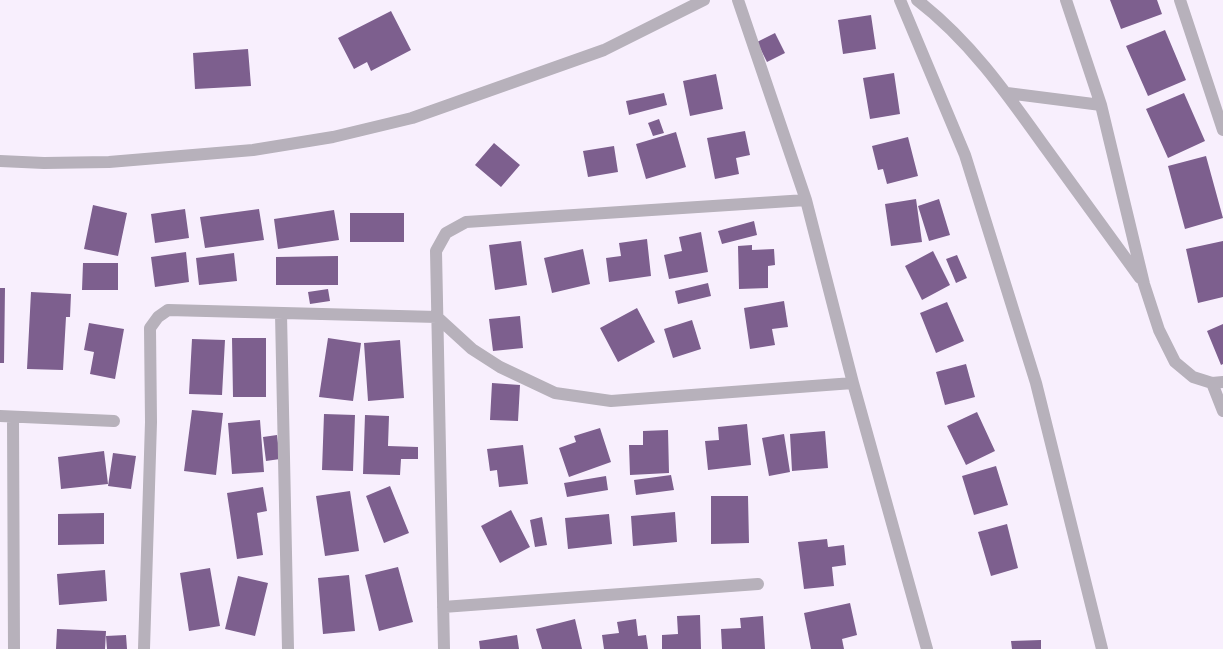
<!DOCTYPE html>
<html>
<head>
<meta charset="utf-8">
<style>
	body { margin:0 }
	canvas { display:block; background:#f8effd }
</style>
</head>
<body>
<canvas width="1223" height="649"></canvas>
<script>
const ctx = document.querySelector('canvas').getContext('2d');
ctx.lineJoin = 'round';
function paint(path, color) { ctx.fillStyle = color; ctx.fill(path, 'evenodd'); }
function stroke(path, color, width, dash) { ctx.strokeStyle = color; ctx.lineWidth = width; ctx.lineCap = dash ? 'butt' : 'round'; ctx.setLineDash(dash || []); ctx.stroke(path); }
paint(new Path2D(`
	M1110,0h47l5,14 -41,15z
	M391,11l20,39 -40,21 -4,-9 -13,7 -16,-31z
	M871,15l5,34 -33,5 -5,-34z
	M1165,30l21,50 -38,16 -22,-50z
	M775,33l10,20 -18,9 -10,-20z
	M248,49l3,37 -56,3 -2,-36z
	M894,73l6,41 -30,5 -7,-41z
	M716,74l7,35 -33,7 -7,-35z
	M664,93l3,12 -38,10 -3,-14z
	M1184,93l21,48 -37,17 -22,-49z
	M659,119l5,14 -11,3 -5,-13z
	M745,131l5,24 -14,3 3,16 -24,5 -8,-41z
	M676,132l10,35 -40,12 -10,-35z
	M908,137l10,39 -31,8 -4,-15 -5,1 -6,-24z
	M494,143l26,22 -19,22 -26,-22z
	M614,146l4,26 -30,5 -5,-26z
	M1206,156l17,62 -38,11 -17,-63z
	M916,199l6,43 -31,4 -6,-42z
	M939,199l11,36 -21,6 -11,-35z
	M93,205l34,8 -9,43 -34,-7z
	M185,209l4,29 -34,5 -4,-29z
	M259,209l5,31 -59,8 -5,-31z
	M334,210l5,30 -61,9 -4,-30z
	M350,213h54v29h-54z
	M754,221l3,14 -35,9 -4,-13z
	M701,232l7,40 -39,7 -5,-24 18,-4 -3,-14z
	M647,239l4,37 -42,6 -3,-24 15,-2 -2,-13z
	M521,241l6,44 -32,5 -6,-45z
	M1223,241v56l-25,6 -12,-54z
	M752,245v5l22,-1 1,16 -7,1v22l-29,1 -1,-43z
	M583,249l7,35 -38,9 -8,-35z
	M933,251l17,34 -28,15 -17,-34z
	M186,252l3,30 -34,5 -4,-30z
	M234,253l3,28 -38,4 -3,-27z
	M957,255l10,23 -11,5 -10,-24z
	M338,256v29h-62v-28z
	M83,263h35v27h-36z
	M708,283l3,13 -33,8 -3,-13z
	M0,288h5l-1,75h-4z
	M328,289l2,12 -20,3 -2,-12z
	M31,292l40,2 -1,23h-4l-3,53 -36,-1z
	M784,301l4,26 -16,2 3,16 -25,4 -6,-41z
	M947,302l17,39 -28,12 -16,-40z
	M637,308l18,34 -37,20 -18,-34z
	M520,316l3,32 -30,3 -4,-32z
	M692,320l9,29 -28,9 -9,-29z
	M89,323l35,6 -9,50 -25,-5 4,-22 -10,-2z
	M1223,324v40l-2,1 -14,-34z
	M232,338h34v59h-33z
	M328,338l33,5 -8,58 -34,-4z
	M192,339l33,1 -3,55 -33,-1z
	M400,340l4,58 -36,3 -4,-58z
	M966,364l9,33 -30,8 -9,-33z
	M492,383l28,2 -2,36 -28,-1z
	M192,410l31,3 -7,62 -32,-4z
	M977,412l18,39 -29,14 -19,-39z
	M324,414l31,1 -2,56 -31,-1z
	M365,415l24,1 -1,30 30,1v12h-17l-1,16 -37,-1z
	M260,420l4,52 -32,2 -4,-51z
	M747,424l4,41 -43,5 -3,-29 14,-1 -1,-13z
	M600,428l11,34 -42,15 -10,-29 17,-6 -2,-6z
	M668,430l1,43 -39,2 -1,-30h14v-14z
	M825,431l3,37 -36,3 -2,-37z
	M784,434l6,38 -21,4 -7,-38z
	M277,435l3,24 -14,2 -3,-24z
	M523,445l5,39 -29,3 -2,-17 -7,1 -3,-22z
	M104,451l4,33 -47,5 -3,-32z
	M113,453l23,3 -5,33 -23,-3z
	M996,466l12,39 -34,10 -12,-39z
	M671,475l3,15 -38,5 -2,-15z
	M606,476l2,14 -41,7 -3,-14z
	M390,486l19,47 -25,10 -18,-47z
	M263,487l4,24 -10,2 6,42 -26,4 -10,-66z
	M350,491l9,60 -34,5 -9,-60z
	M711,496h37l1,47 -38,1z
	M511,510l19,37 -30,16 -19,-37z
	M675,512l2,30 -44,4 -2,-30z
	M104,513v31l-46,1v-31z
	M609,514l3,30 -44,5 -3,-31z
	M542,517l5,28 -12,2 -5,-27z
	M1007,524l11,44 -27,8 -13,-44z
	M827,539l1,8 16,-2 2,20 -14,2 2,19 -30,3 -6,-47z
	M398,567l15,55 -34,9 -14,-56z
	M210,568l10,58 -31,5 -9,-58z
	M105,570l2,31 -48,4 -2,-31z
	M349,575l6,56 -32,3 -5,-56z
	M238,576l30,7 -13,53 -30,-7z
	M850,603l7,32 -15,4 2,10h-33l-7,-36z
	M700,615l1,34h-39v-14l16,-1 -1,-18z
	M763,616l2,33h-43l-1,-20 20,-1 -1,-10z
	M575,619l7,30h-40l-6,-20z
	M636,619l2,17 8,-1 2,14h-44l-2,-14 17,-2 -2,-11z
	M57,629l49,2 -1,18h-49z
	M126,635l1,14h-20l-1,-13z
	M517,635l2,14h-39l-1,-8z
	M1041,640v9h-29l-1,-8z`), '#7d5f8e');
stroke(new Path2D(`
	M738,0l68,200 47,183 74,266
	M900,0l65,155 71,228 66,266
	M917,0c51,39 88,91 125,143 33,45 65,90 98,135
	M1066,0l35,105 43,179 15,46 16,32 18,15 19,6 11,-1
	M1180,0l43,130
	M1007,93l94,12
	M0,161l44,2 65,-1 144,-12 80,-13 79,-19 192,-68 100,-50
	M281,314l7,335
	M1212,383l11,28
	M0,416l114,5
	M13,417l1,232
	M443,607l315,-23
	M144,649l7,-227 -1,-94 8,-11 10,-7 269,7 35,32 28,18 55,26 56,8 242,-18
	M444,649l-8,-398 10,-18 20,-11 340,-22`), '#b7b1bb', 12);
</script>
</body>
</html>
